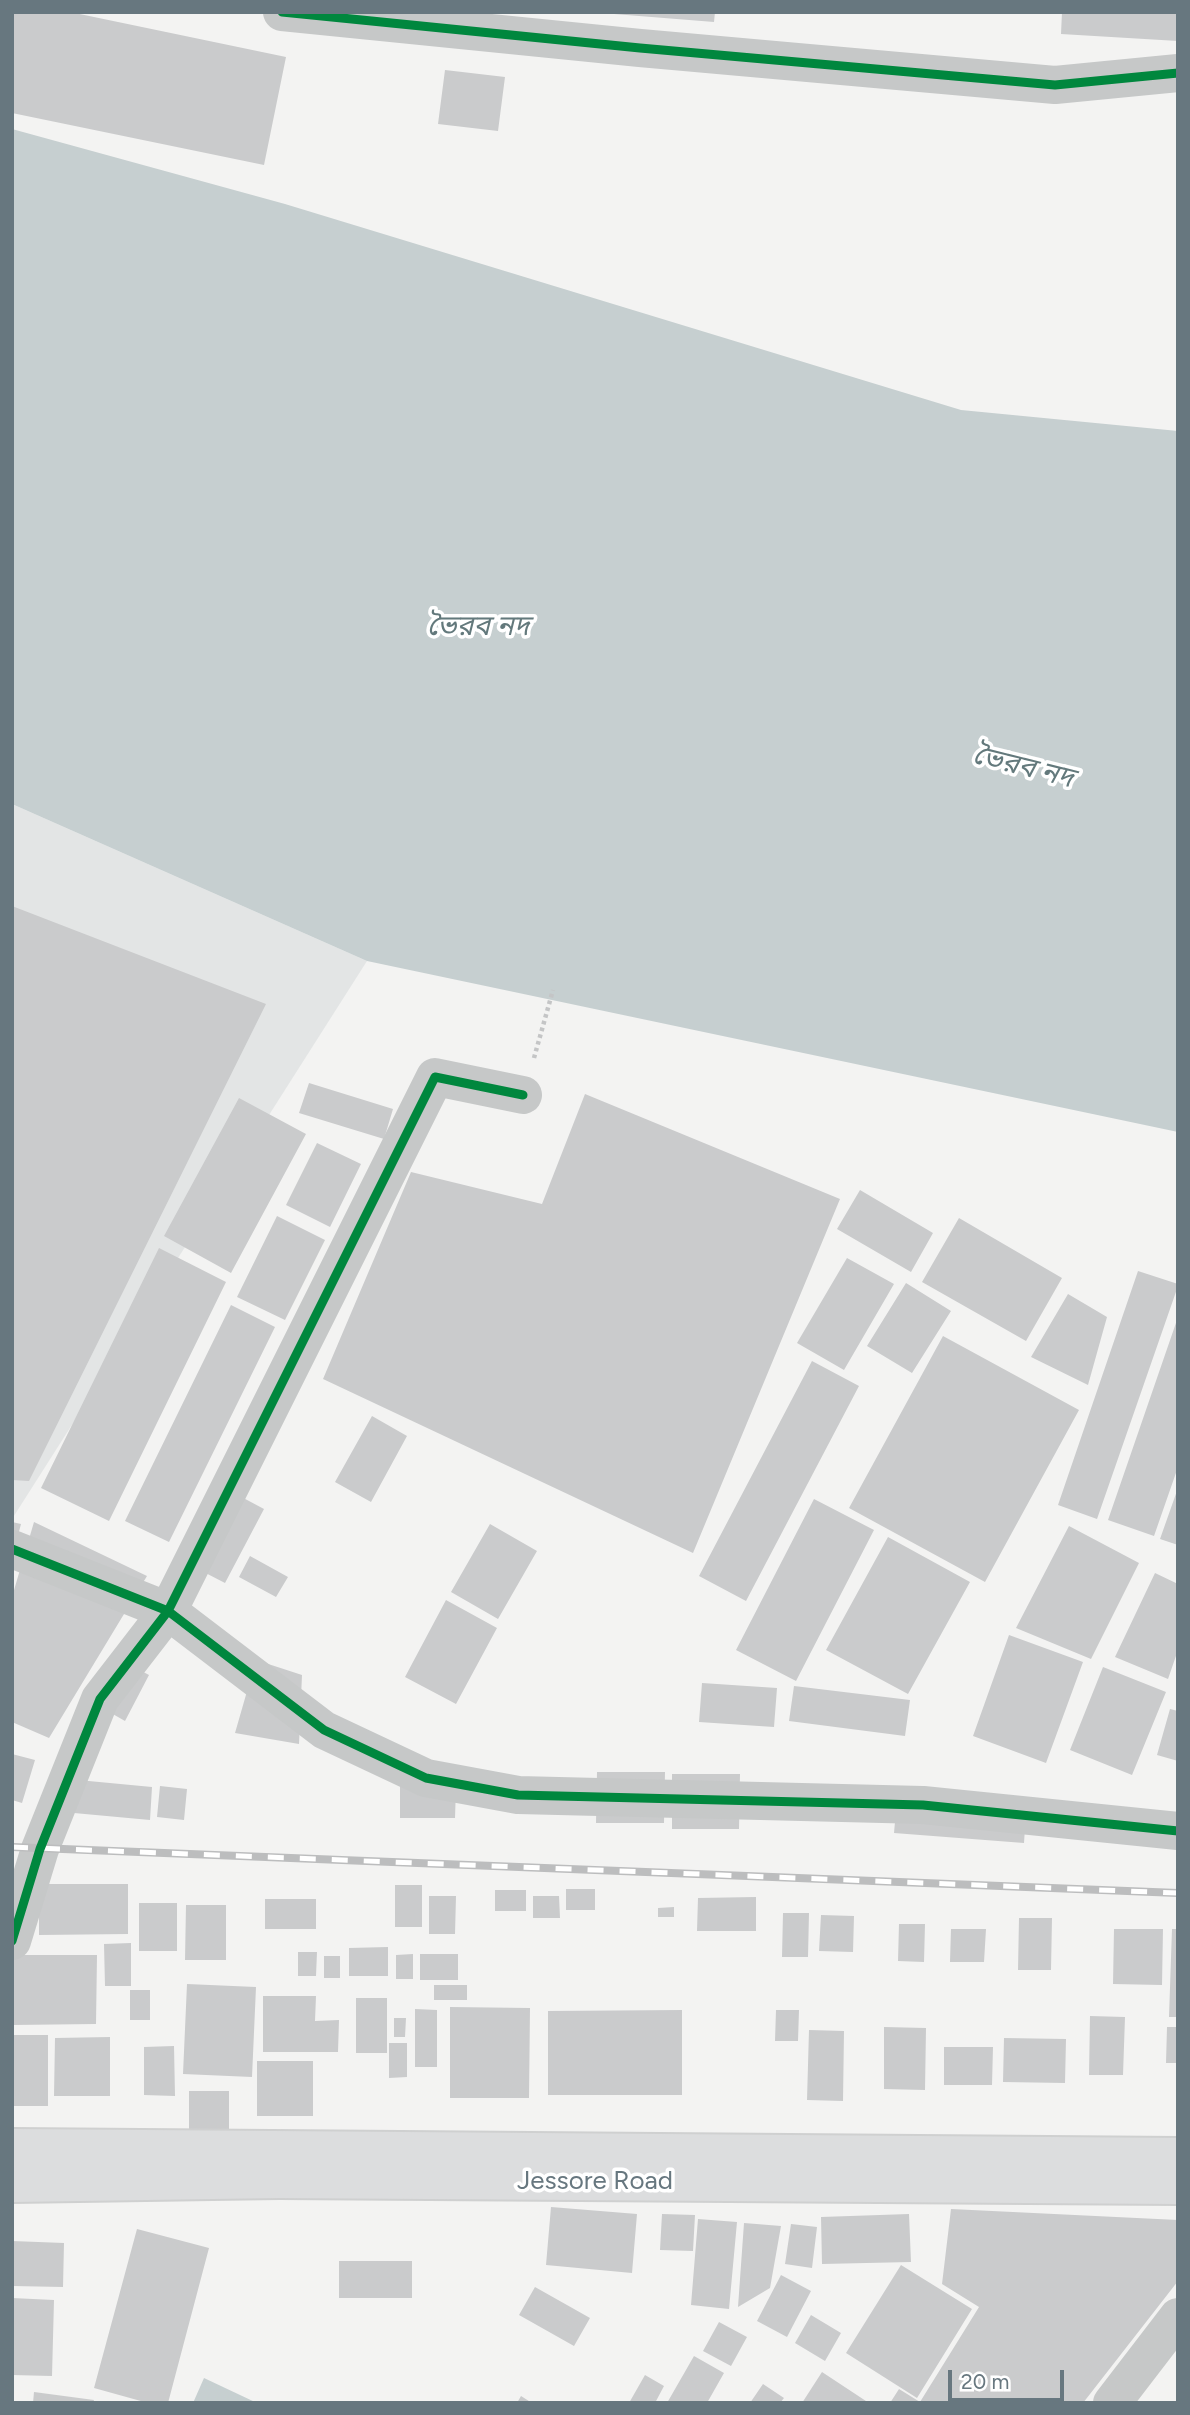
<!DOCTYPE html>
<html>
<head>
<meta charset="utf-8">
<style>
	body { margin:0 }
	#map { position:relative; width:1190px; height:2415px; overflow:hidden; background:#f3f3f2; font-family:Figtree,sans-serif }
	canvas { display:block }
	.frame { position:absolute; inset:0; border:14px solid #67777f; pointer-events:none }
	.scale { position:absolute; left:948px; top:2370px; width:116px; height:32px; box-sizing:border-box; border:4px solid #67777f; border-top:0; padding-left:9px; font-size:21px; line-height:24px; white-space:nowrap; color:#67777f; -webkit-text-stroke:5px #fff; paint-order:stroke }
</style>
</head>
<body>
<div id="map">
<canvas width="1190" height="2415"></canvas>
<div class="frame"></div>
<div class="scale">20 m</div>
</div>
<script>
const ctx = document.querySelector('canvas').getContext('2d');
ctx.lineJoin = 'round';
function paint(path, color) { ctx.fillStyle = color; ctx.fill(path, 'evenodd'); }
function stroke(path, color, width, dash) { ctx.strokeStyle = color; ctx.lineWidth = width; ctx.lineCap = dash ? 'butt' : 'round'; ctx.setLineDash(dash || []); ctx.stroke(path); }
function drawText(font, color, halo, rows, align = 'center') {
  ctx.font = font + ' Figtree,"Noto Sans Bengali",sans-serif'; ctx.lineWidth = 7; ctx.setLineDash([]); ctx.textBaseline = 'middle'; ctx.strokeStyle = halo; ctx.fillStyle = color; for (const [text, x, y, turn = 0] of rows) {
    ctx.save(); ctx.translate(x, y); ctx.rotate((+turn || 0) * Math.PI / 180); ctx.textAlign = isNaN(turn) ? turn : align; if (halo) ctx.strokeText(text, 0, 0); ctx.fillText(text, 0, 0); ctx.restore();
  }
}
paint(new Path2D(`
	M12,804l355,157 -355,558z`), '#e3e5e5');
paint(new Path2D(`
	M12,129l273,75 676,206 217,21v701l-811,-171 -355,-157z
	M204,2378l53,25h-64z`), '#c6cfd0');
paint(new Path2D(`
	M12,12h58l216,45 -22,108 -252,-52z
	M614,12h101l-1,10 -100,-8z
	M1062,12h116v29l-117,-7z
	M445,70l60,7 -7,54 -60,-7z
	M12,906l254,98 -237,477 -17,-1z
	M309,1083l84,26 -9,30 -85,-26z
	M585,1094l255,105 -147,354 -370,-174 88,-207 131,32z
	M239,1098l67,36 -75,139 -67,-37z
	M317,1143l44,21 -31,63 -44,-22z
	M860,1190l73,43 -22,39 -74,-43z
	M277,1216l48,24 -40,80 -48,-23z
	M959,1218l103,60 -36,63 -104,-59z
	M159,1248l67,34 -117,239 -68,-33z
	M847,1258l47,26 -50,86 -47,-27z
	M1138,1271l40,13v2l-81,233 -39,-14z
	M906,1283l45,28 -39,62 -45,-27z
	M1068,1294l39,23 -19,68 -57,-28z
	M231,1305l44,22 -106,215 -44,-21z
	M1177,1320l1,147 -24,69 -46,-16z
	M943,1336l136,74 -94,172 -136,-74z
	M812,1361l47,25 -113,215 -47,-25z
	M372,1416l35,20 -36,66 -36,-20z
	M1178,1488v57l-18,-6z
	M234,1493l30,16 -39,74 -31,-16z
	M814,1499l60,31 -78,151 -60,-31z
	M12,1522l9,2 -8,30h-1z
	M34,1522l113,54 -98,162 -37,-16v-125z
	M490,1524l47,27 -39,68 -47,-27z
	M1069,1526l70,37 -48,96 -75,-31z
	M888,1537l82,45 -62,112 -82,-44z
	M250,1556l38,21 -12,20 -37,-20z
	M1155,1573l23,11v66l-10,29 -53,-22z
	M446,1600l51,28 -41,76 -51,-27z
	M1009,1635l74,27 -37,101 -73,-27z
	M256,1660l46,15 -3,69 -64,-11z
	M134,1667l15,8 -24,46 -14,-8z
	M1103,1667l63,25 -34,83 -62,-25z
	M702,1683l75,5 -3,39 -75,-5z
	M794,1686l116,14 -5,36 -116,-15z
	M1170,1709l8,2v50l-21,-6z
	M12,1754l23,6 -13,43 -10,-3z
	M597,1772h68l-1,51h-68z
	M672,1774h68l-1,55h-67z
	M78,1780l74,7 -2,33 -76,-7z
	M160,1786l27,3 -3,31 -27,-3z
	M400,1786l56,1 -1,31h-55z
	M898,1788l129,10 -3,45 -130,-10z
	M39,1884h89v50l-89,1z
	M395,1885h27v42h-27z
	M566,1889h29v21h-29z
	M495,1890h31v21h-31z
	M429,1896h27l-1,38h-26z
	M533,1896h26l1,22h-27z
	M756,1897v34h-59l1,-33z
	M265,1899h51v30h-51z
	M139,1903h38v48h-38z
	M186,1905h40v55h-41z
	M674,1907v10h-16v-9z
	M783,1913h26l-1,44h-26z
	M821,1915l33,1 -1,36 -34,-1z
	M1019,1918h33l-1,52h-33z
	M899,1924h26l-1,38 -26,-1z
	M951,1929h35l-2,33h-34z
	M1114,1929h49l-1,56 -49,-1z
	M1172,1929h6v88h-9z
	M131,1943v43h-26l-1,-42z
	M388,1947v29h-39v-28z
	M298,1952h19l-1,24h-18z
	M413,1954v25h-17v-24z
	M420,1954h38v26h-38z
	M12,1955h85l-1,69 -84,1z
	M324,1956h16v22h-16z
	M187,1984l69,3 -4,90 -69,-3z
	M434,1985h33v15h-33z
	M130,1990h20v30h-20z
	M263,1996h53l-1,25 24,-1 -1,32h-75z
	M356,1998h31v55h-31z
	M450,2007l80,1 -1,90h-79z
	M415,2009l22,1v57h-22z
	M682,2010v85h-134v-84z
	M776,2010h23l-1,31h-23z
	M1090,2016l35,1 -2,58h-34z
	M394,2018h12l-1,19h-11z
	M884,2027l42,1 -1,62 -41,-1z
	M1167,2027h11v36h-12z
	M809,2030l35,1 -1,70 -36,-1z
	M12,2035h36v71h-36z
	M110,2037v59h-56l1,-58z
	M1004,2038l62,1 -1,44 -62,-1z
	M389,2043h18v34l-18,1z
	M174,2046l1,50 -31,-1v-48z
	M944,2047h49l-1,38h-48z
	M257,2061h56v55h-56z
	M189,2091h40v38h-40z
	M551,2207l86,7 -5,59 -86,-8z
	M951,2209l227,11v61l-95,122h-193l9,-14 21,13 59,-95 -37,-23z
	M662,2214l33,1 -2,36 -33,-1z
	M909,2214l2,48 -89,2 -1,-47z
	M698,2219l39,3 -8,87 -38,-4z
	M744,2223l37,3 -11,62 -32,19z
	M791,2224l26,3 -5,41 -27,-4z
	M137,2229l72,19 -41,155h-20l-54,-15z
	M12,2241l52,2 -1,44 -51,-1z
	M339,2261h73v37h-73z
	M901,2265l71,44 -55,89 -71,-45z
	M781,2275l30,16 -24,46 -30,-16z
	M535,2287l55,31 -16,28 -55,-31z
	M12,2298l42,2 -2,76 -40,-1z
	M811,2315l30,18 -16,28 -30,-18z
	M719,2322l28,15 -16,29 -28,-15z
	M694,2356l30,17 -17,30h-40z
	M822,2372l47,31h-67z
	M645,2375l19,11 -9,17h-26z
	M763,2384l21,14 -4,5h-30z
	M34,2392l60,8 -1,3h-60z
	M521,2396l11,7h-15z`), '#cacbcc');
const highway = new Path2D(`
	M12,2148l1166,9
	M12,2183l267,-4 899,6`);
stroke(highway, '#cfd0d0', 42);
stroke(new Path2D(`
	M534,1058l19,-68`), '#c4c5c6', 4.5, [3.5, 3.5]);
stroke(new Path2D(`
	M282,12l358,36 415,37 123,-12
	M12,1549l156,62 156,119 102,48 92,17 405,10 255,26
	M12,1941l28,-92 60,-150 68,-88 267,-534 88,18
	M1112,2403l66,-86`), '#c6c8c8', 38);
stroke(highway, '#dcddde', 38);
const rail = new Path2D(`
	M12,1847l1166,46`);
stroke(rail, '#bcbdbe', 8);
stroke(rail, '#fff', 5, [16]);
stroke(new Path2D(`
	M282,12l358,36 415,37 123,-12
	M12,1549l156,62 156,119 102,48 92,17 405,10 255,26
	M12,1941l28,-92 60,-150 68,-88 267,-534 88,18`), '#00873e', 9);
drawText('26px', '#67777f', '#fff', [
	["Jessore Road",595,2181]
]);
drawText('italic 28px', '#63797c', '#fff', [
	["ভৈরব নদ",478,627],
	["ভৈরব নদ",1023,767,14]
]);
</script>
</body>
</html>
